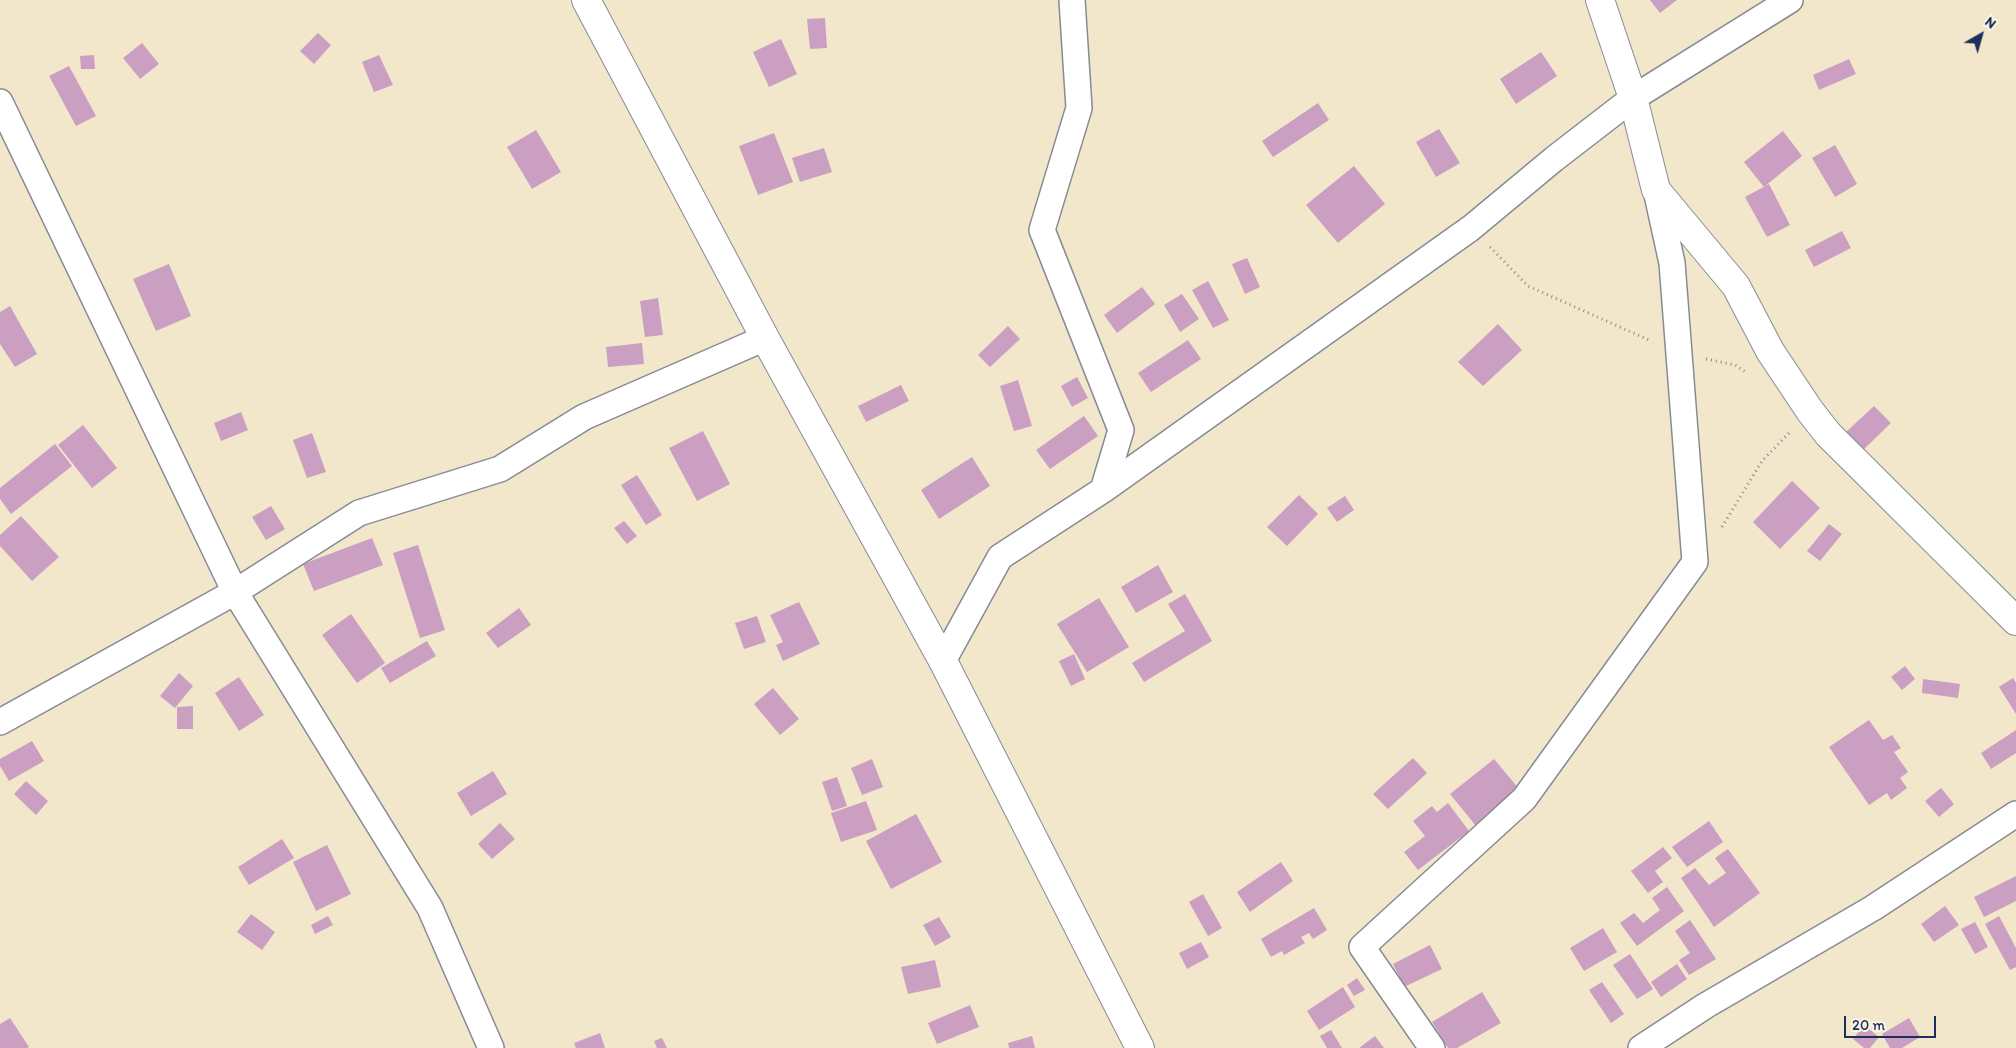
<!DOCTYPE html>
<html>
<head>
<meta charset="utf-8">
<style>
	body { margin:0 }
	#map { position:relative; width:2016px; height:1048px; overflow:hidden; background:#f2e7cb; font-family:Itim,sans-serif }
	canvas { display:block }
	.north { position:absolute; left:1956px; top:10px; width:50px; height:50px; -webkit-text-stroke:4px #fcf5e5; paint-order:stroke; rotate:38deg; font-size:14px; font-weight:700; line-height:20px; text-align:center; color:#1b2f5e }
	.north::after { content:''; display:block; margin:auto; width:18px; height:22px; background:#1b2f5e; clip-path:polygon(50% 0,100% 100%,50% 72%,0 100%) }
	.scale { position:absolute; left:1844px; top:1016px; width:92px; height:22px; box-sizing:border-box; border:2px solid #1b2f5e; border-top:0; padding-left:6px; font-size:15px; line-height:18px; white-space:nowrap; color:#1b2f5e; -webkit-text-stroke:4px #fcf5e5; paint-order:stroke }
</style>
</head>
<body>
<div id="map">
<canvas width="2016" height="1048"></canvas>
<div class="north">N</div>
<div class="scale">20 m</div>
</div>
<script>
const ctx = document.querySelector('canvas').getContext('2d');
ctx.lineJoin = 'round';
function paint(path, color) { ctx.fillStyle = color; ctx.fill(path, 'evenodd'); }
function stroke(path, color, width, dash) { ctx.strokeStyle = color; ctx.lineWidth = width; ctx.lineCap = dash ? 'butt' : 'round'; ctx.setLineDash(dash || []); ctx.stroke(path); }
paint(new Path2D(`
	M1650,0h27l-17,13z
	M825,18l2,30 -17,1 -3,-30z
	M318,33l13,12 -17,19 -14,-13z
	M781,39l16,35 -28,13 -16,-35z
	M142,43l17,21 -19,15 -17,-21z
	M1541,52l16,24 -41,28 -16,-25z
	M94,55l1,14h-14l-1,-13z
	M379,55l14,30 -19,7 -12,-30z
	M1849,59l7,15 -37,16 -6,-15z
	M69,66l27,50 -20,10 -27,-50z
	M1318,103l11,17 -56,37 -11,-16z
	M1439,129l21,34 -24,14 -20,-35z
	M536,130l25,42 -29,17 -25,-42z
	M1783,131l19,25 -38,31 -20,-25z
	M774,133l19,49 -35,13 -19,-49z
	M1835,145l22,39 -22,13 -23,-39z
	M824,148l8,24 -32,10 -8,-24z
	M1354,166l31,38 -47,39 -32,-38z
	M1769,184l21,41 -23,12 -22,-40z
	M1842,231l9,17 -37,19 -9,-17z
	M1247,258l13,29 -15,7 -13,-30z
	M169,264l22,52 -35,15 -23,-52z
	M1208,281l21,39 -16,8 -21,-38z
	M1142,287l13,17 -38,29 -13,-18z
	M1182,294l17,25 -19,13 -16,-27z
	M658,298l5,37 -18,2 -5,-36z
	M10,306l27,48 -22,13 -15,-23v-32z
	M1498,324l24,26 -39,36 -25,-24z
	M1008,326l12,13 -30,28 -12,-12z
	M1188,340l13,19 -50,33 -13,-19z
	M642,343l2,21 -36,3 -2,-20z
	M1077,377l11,21 -16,9 -11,-21z
	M1018,380l14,46 -18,5 -14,-45z
	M901,385l8,16 -43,21 -8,-16z
	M1874,406l17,17 -28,27 -17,-18z
	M241,412l7,18 -27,11 -7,-18z
	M1084,416l14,20 -48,33 -14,-19z
	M83,425l34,43 -25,20 -34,-43z
	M703,431l27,53 -33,17 -28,-53z
	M312,433l14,39 -19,6 -14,-38z
	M55,444l17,22 -61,48 -11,-15v-11z
	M972,457l18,29 -51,33 -18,-29z
	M637,475l25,40 -16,10 -25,-40z
	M1792,481l28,27 -40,41 -27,-27z
	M1299,495l19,19 -31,32 -20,-19z
	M1345,496l9,14 -17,12 -10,-14z
	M271,506l14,23 -19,11 -14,-23z
	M21,516l38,41 -27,24 -32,-35v-11z
	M624,521l13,15 -10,8 -13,-16z
	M1829,524l13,10 -22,27 -13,-10z
	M372,538l11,27 -69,26 -11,-27z
	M418,545l27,85 -25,8 -27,-85z
	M1158,565l15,27 -37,21 -15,-26z
	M1185,594l27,47 -68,41 -12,-19 53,-32 -17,-27z
	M1099,598l30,49 -42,25 -30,-48z
	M799,602l21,42 -37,17 -7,-16 7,-3 -13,-27z
	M519,608l12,17 -33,23 -12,-15z
	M351,614l34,49 -28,20 -35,-48z
	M757,616l9,26 -22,7 -9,-26z
	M427,641l9,15 -46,27 -9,-15z
	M1074,654l11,25 -14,7 -12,-25z
	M1905,666l10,13 -13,11 -11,-13z
	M179,673l14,13 -18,22 -15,-12z
	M239,677l25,38 -25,16 -24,-38z
	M2013,678l3,5v31l-17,-27z
	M1923,679l37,5 -2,14 -36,-5z
	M773,688l26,31 -19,16 -26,-31z
	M193,706v23h-16v-22z
	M1869,720l14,20 9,-5 9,13 -7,4 14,20 -8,6 7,10 -16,12 -4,-7 -18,12 -40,-58z
	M2016,730v23l-25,16 -10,-16z
	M32,741l12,20 -35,20 -9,-15v-7z
	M1413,758l14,15 -39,36 -15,-15z
	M872,759l11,28 -21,8 -11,-27z
	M1494,759l26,31 -44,36 -26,-32z
	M493,771l14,23 -36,22 -14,-23z
	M837,777l10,29 -15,5 -10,-29z
	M26,781l22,20 -12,14 -22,-21z
	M1941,788l13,16 -15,13 -14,-16z
	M866,801l11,29 -36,12 -10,-29z
	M1448,803l21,28 -51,39 -14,-18 21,-16 -12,-15 19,-15 5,6z
	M916,814l26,48 -51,27 -25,-48z
	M1709,821l14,21 -36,25 -15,-20z
	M500,823l15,16 -23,20 -14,-15z
	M282,839l12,19 -45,27 -11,-18z
	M327,845l24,49 -35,17 -23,-49z
	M1663,847l9,11 -17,13 8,11 -15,11 -17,-22z
	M1728,849l32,44 -46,34 -33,-49 14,-10 14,17 17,-12 -11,-15z
	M1281,862l12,19 -43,31 -13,-20z
	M2016,876v25l-32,16 -10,-20z
	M1667,887l17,24 -47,35 -17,-23 14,-10 9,10 17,-13 -8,-12z
	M1203,894l19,34 -14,8 -19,-34z
	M1945,906l14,19 -25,17 -13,-18z
	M1314,908l13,22 -14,9 -4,-6 -8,4 4,6 -21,12 -2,-4 -11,6 -10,-18z
	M251,914l24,18 -13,18 -25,-18z
	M328,916l5,9 -18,9 -4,-9z
	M1999,916l17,32v19l-6,3 -25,-46z
	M939,917l12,20 -16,9 -12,-21z
	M1690,920l26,39 -27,16 -10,-15 11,-7 -15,-22z
	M1975,922l13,25 -13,7 -14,-25z
	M1603,928l14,24 -33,19 -14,-23z
	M1201,942l8,15 -22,12 -8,-16z
	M1430,945l12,24 -38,18 -11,-23z
	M1630,954l23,35 -16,10 -24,-34z
	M935,960l6,27 -33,7 -7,-27z
	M1677,964l10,15 -26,18 -10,-15z
	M1357,978l8,12 -11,6 -7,-11z
	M1602,982l22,32 -13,9 -22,-33z
	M1343,987l12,20 -36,23 -12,-19z
	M1482,992l19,31 -44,25h-9l-16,-26z
	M970,1005l9,22 -42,17 -9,-21z
	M10,1018l19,29 -2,1h-27v-24z
	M1909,1018l11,19 -18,11h-12l-8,-14z
	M1864,1025l15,12 -9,11h-6l-11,-9z
	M1331,1030l11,18h-15l-7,-12z
	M600,1033l5,15h-29l-2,-5z
	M1032,1036l3,12h-26l-1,-5z
	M1375,1036l9,12h-25z
	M662,1038l5,10h-10l-3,-7z`), '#cb9fc2');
const street = new Path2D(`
	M1072,0l7,108 -37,122 79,200 -18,60
	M0,102l235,490 195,316 61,140
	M943,661l57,-104 103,-67 368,-262 83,-69 79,-61 157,-98
	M0,722l235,-130 124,-79 141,-44 84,-52 181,-79
	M1432,1048l-70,-101 162,-148 171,-237 -23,-299 -16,-73
	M1641,1048l64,-42 168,-98 143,-94`);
const secondary = new Path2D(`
	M586,0l179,338 178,323 197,387
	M1600,0l33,98 23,92 80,96 34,65 40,60 18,23 188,187`);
stroke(street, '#868b94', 28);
stroke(secondary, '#868b94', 30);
stroke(new Path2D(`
	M1490,247l38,39 121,54
	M1706,359l29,6 12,8
	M1722,527l40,-66 28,-29`), '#868b94', 3, [1, 4]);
stroke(street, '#fff', 25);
stroke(secondary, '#fff', 28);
</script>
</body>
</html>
